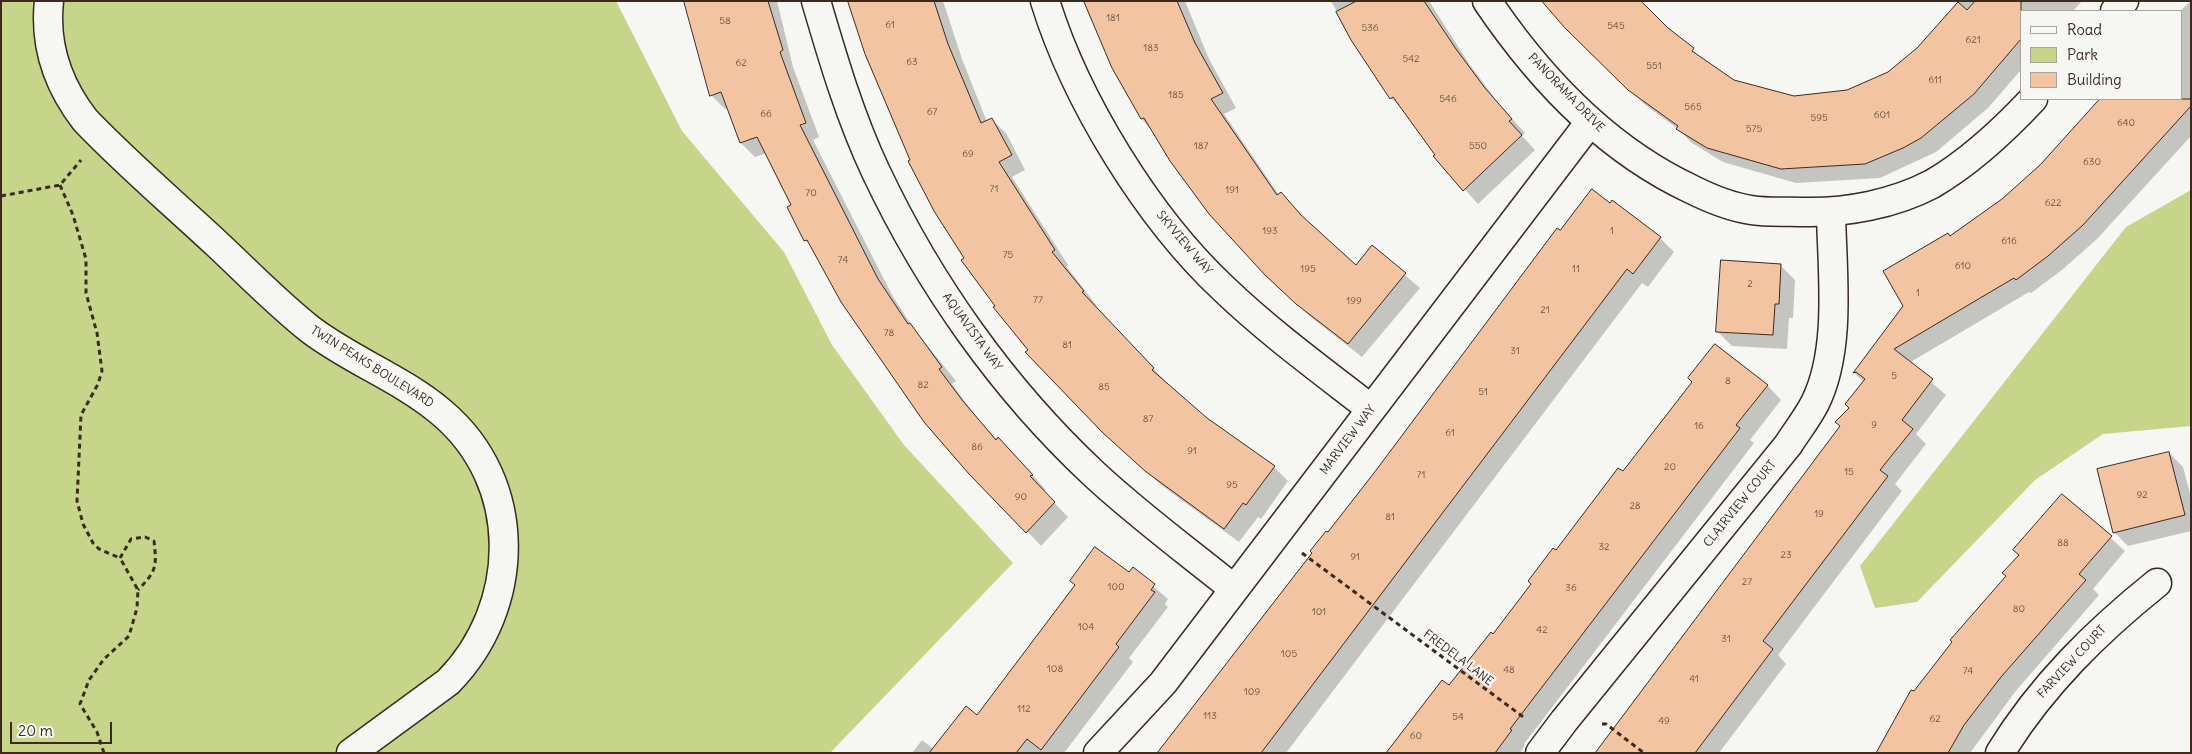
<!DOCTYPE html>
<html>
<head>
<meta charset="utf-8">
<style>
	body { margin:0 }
	#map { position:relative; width:2192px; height:754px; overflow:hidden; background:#f6f6f2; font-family:Delius,sans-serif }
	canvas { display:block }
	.frame { position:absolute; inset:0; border:2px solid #3b2a1e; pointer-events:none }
	.legend { position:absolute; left:2020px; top:10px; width:162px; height:90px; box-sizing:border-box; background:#f6f6f2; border:1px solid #aba49d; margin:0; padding:6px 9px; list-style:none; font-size:15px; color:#3b2a1e }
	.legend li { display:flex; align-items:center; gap:10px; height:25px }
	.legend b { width:25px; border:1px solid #aba49d }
	.scale { position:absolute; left:10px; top:722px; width:102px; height:22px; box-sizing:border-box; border:2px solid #3b2a1e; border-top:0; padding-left:6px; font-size:15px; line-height:18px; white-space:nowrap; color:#3b2a1e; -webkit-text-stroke:4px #f6f6f2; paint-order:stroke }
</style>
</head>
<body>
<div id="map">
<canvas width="2192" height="754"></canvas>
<div class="frame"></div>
<ul class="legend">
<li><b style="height:6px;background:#f6f6f2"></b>Road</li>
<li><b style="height:14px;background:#c6d589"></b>Park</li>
<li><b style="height:14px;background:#f3c4a2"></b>Building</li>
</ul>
<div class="scale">20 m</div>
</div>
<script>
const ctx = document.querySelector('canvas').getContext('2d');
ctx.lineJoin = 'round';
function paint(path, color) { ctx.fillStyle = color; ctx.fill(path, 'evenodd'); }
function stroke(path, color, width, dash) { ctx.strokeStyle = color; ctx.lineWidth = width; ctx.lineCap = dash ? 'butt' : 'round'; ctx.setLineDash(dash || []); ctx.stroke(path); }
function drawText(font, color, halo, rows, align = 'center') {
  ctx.font = font + ' Delius,sans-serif'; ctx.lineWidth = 4.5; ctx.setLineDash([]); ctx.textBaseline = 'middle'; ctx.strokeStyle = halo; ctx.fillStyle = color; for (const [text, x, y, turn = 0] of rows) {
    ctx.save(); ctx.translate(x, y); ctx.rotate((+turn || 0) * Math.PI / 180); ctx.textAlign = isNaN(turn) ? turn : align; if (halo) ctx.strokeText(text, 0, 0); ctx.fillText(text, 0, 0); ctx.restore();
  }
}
paint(new Path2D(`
	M1,1h615l66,130 102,121 48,93 72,100 109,118 -183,190h-829z
	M2191,190v236l-88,8 -68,46 -118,122 -42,6 -15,-42 266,-339z`), '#c6d589');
paint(new Path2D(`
	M686,1h91l16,66 26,70 -6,3 79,155 22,34 42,52 -4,3 24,32 21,24 16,13 33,37 -3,1 25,26 -27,29 -116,-125 -83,-119 -28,-53 -9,-9 -12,-35 -26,-52 -12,4 -14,-14 -13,-35 -3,1 -14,-14z
	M850,1h93l19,58 25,63 4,-3 15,14 19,37 -13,7 56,88 -2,1 31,40 -2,1 72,76 40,36 67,48 14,14 -27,38 -3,-2 -19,25 -78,-57 -86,-82 -79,-97 -30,-48 -54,-97z
	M1083,1h102l24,58 27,49 -12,6 55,81 77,72 16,-20 48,41 -58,69 -50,-39 -32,-29 -138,-170 -28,-52z
	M1331,1h98l41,64 29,39 26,29 -3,3 13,14 -57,54 -43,-48 2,-1 -32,-43 -14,-14 -39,-59z
	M1960,1h122l-9,10h-52v59l-33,38 -52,44 -56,26 -84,5 -73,-21 -31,-19 -14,-14 -34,-25 -78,-77 102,2 39,34 27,18 60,16 53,-6 42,-18 29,-24z
	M2191,1v135l-94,103 -35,31 -31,23 -2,-1 -120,71 37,32 -30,39 10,10 -31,40 7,7 -124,164 8,9 -67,89h-123l245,-327 23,-44 -10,-9 51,-67 46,-69 52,-37 38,-35 61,-66h79l-1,-88z
	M1560,232l100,6 14,14 -26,35 -6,-4 -356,470h-128z
	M1781,266l14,14 -2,38h-4l-2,31 -55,-3 -15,-15z
	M1767,385l14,15 -31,40 4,3 -230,301 1,1 -5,8h-132l61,-66 45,-52 62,-83 68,-79z
	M2169,453l14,14 8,30v34l-63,15 -14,-14z
	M2063,495l62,56 -32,38 6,6 -84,97 -45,61h-93l37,-60 93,-117z
	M1133,569l35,30 -3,5 3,3 -39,51 4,4 -69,91h-152l10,-13 11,9 45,-32z`), '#0003');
const building = new Path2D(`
	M684,1h84l15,49 -3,2 26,71 -6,2 78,154 30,45 2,-1 32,44 -3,2 23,31 34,40 2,-3 35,38 -3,1 25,26 -29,31 -57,-59 -45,-52 -83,-120 -34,-62 -3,1 -17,-34 4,-2 -34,-68 -17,6 -19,-51 -11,4z
	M848,1h86l14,43 33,79 11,-5 20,37 -13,7 56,88 -3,2 32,39 -2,1 72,76 -2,2 55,48 68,48 -29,39 -3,-2 -19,26 -79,-58 -42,-38 -78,-81 3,-2 -35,-43 2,-1 -34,-46 3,-2 -30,-47 -26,-50 2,-1 -45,-106z
	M1084,1h93l18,42 28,50 -12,6 66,96 4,-3 20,23 55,50 16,-20 34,28 -58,71 -52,-40 -32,-30 -55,-60 -39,-53 -26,-43 -3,1 -29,-51z
	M1357,1h67l32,48 29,39 27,31 -3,2 13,14 -59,56 -30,-35 2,-1 -42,-58 -3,2 -39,-59 -15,-28z
	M1542,1h99l27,27 26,20 -2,3 42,29 60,16 53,-6 41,-18 29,-24 41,-46 9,8 8,-9h46v38l-47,55 -53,44 -18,10 -38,16 -84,5 -74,-21 -31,-19 2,-3 -50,-36 -63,-62z
	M2100,99h91v7l-108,119 -35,31 -32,24 -2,-2 -120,71 39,30 -31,41 11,9 -33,41 8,6 -125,165 10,8 -78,104h-100l245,-327 -5,-4 14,-14 -4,-4 20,-25 -9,-7 -3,1 50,-67 -20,-35 65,-38 2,3 52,-37 38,-34z
	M1592,189l18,14 2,-3 49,37 -28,37 -6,-5 -366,484h-104l155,-200 -2,-2 16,-20 2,1 49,-63 180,-241 3,2z
	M1721,260l60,4 -2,40h-4l-2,31 -57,-3z
	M1715,344l53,41 -32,40 4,3 -230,301 2,1 -17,23h-109l56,-73 7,5 42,-53 2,2 38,-50 -3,-3 25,-33 3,2 62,-82 5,3 69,-89 -4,-4z
	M2169,452l16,63 -72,18 -16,-64z
	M2062,494l50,42 -33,38 7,6 -85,97 -37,48 -16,28h-72l35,-63 3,1 38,-49 -2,-2 56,-64 -4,-3 17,-18 -6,-5z
	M1095,547l34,25 4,-5 22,17 -4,6 4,2 -39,52 3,3 -78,103 -14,-11 -11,14h-87l37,-47 11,9 98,-130 -5,-4z`);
paint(building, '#f3c4a2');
stroke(building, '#3b2a1e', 1);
const minor = new Path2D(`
	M49,1c-5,45 9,84 36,119 42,44 88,83 132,124 31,29 61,60 94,86 41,31 91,49 130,82 84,70 81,195 7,270l-97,71
	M816,1c17,58 34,116 60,171 53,112 127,217 218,302 44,41 93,77 140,115
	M1045,1c31,100 103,217 179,288 46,44 97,81 147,120
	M1098,753l65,-70 427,-561
	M1540,753l24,-32 224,-276c9,-14 20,-28 27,-42 27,-54 17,-132 16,-190
	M2000,753c41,-67 96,-121 157,-170`);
const tertiary = new Path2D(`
	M1487,1c52,77 119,148 204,188 18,9 40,18 60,21 17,3 36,1 53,2 42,1 90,-8 128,-28 38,-22 71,-53 101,-85
	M2115,11l9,-10`);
stroke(minor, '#3b2a1e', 31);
stroke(tertiary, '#3b2a1e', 31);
stroke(new Path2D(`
	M60,185l13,30 13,44v34l11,40 5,38 -4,13 -17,31 -4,86 6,23 10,19 6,6 21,9
	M1,196l59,-11 21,-25
	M1302,553l224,166
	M120,558l11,-19 14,-2 9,4c3,27 2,30 -16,49
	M1602,724h4l38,29
	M104,753l-7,-21 -17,-28 9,-24 15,-21 25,-23 8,-28 1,-18 -18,-32`), '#3b2a1e', 3, [5, 4]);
stroke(minor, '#f6f6f2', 28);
stroke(tertiary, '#f6f6f2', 28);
drawText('10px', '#69503f', null, [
	["181",1113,18],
	["58",725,21],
	["61",890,25],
	["545",1616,26],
	["536",1370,28],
	["621",1973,40],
	["183",1151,48],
	["542",1411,59],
	["63",912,62],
	["62",741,63],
	["551",1654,66],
	["611",1935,80],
	["185",1176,95],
	["546",1448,99],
	["565",1693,107],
	["67",932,112],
	["66",766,114],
	["601",1882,115],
	["595",1819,118],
	["640",2126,123],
	["575",1754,129],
	["187",1201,146],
	["550",1478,146],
	["69",968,154],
	["630",2092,162],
	["71",994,189],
	["191",1232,190],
	["70",811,193],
	["622",2053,203],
	["193",1270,231],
	["1",1612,231],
	["616",2009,241],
	["75",1008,255],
	["74",843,260],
	["610",1963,266],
	["195",1308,269],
	["11",1576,269],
	["2",1750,284],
	["1",1918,293],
	["77",1038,300],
	["199",1354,301],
	["21",1545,310],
	["78",889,333],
	["81",1067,345],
	["31",1515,351],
	["5",1894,376],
	["8",1728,381],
	["82",923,385],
	["85",1104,387],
	["51",1483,392],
	["87",1148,419],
	["9",1874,425],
	["16",1699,426],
	["61",1450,433],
	["86",977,447],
	["91",1192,451],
	["20",1670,467],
	["15",1849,472],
	["71",1421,475],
	["95",1232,485],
	["92",2142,495],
	["90",1021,497],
	["28",1635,506],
	["19",1819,514],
	["81",1390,517],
	["88",2063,543],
	["32",1604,547],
	["23",1786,555],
	["91",1355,557],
	["27",1747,582],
	["100",1116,587],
	["36",1571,588],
	["80",2019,609],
	["101",1319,612],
	["104",1086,627],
	["42",1542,630],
	["31",1726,639],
	["105",1289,654],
	["108",1055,669],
	["48",1509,670],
	["74",1968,671],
	["41",1694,679],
	["109",1252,692],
	["112",1024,709],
	["113",1210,716],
	["54",1458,717],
	["62",1935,719],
	["49",1664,721],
	["60",1416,736]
]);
drawText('12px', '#3b2a1e', '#f6f6f2', [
	["PANORAMA DRIVE",1566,93,46],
	["SKYVIEW WAY",1184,243,50],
	["AQUAVISTA WAY",972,332,54],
	["TWIN PEAKS BOULEVARD",372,367,32],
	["MARVIEW WAY",1348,440,-53],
	["CLAIRVIEW COURT",1740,504,-51],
	["FREDELA LANE",1458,658,37],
	["FARVIEW COURT",2072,662,-47]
]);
</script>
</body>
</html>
